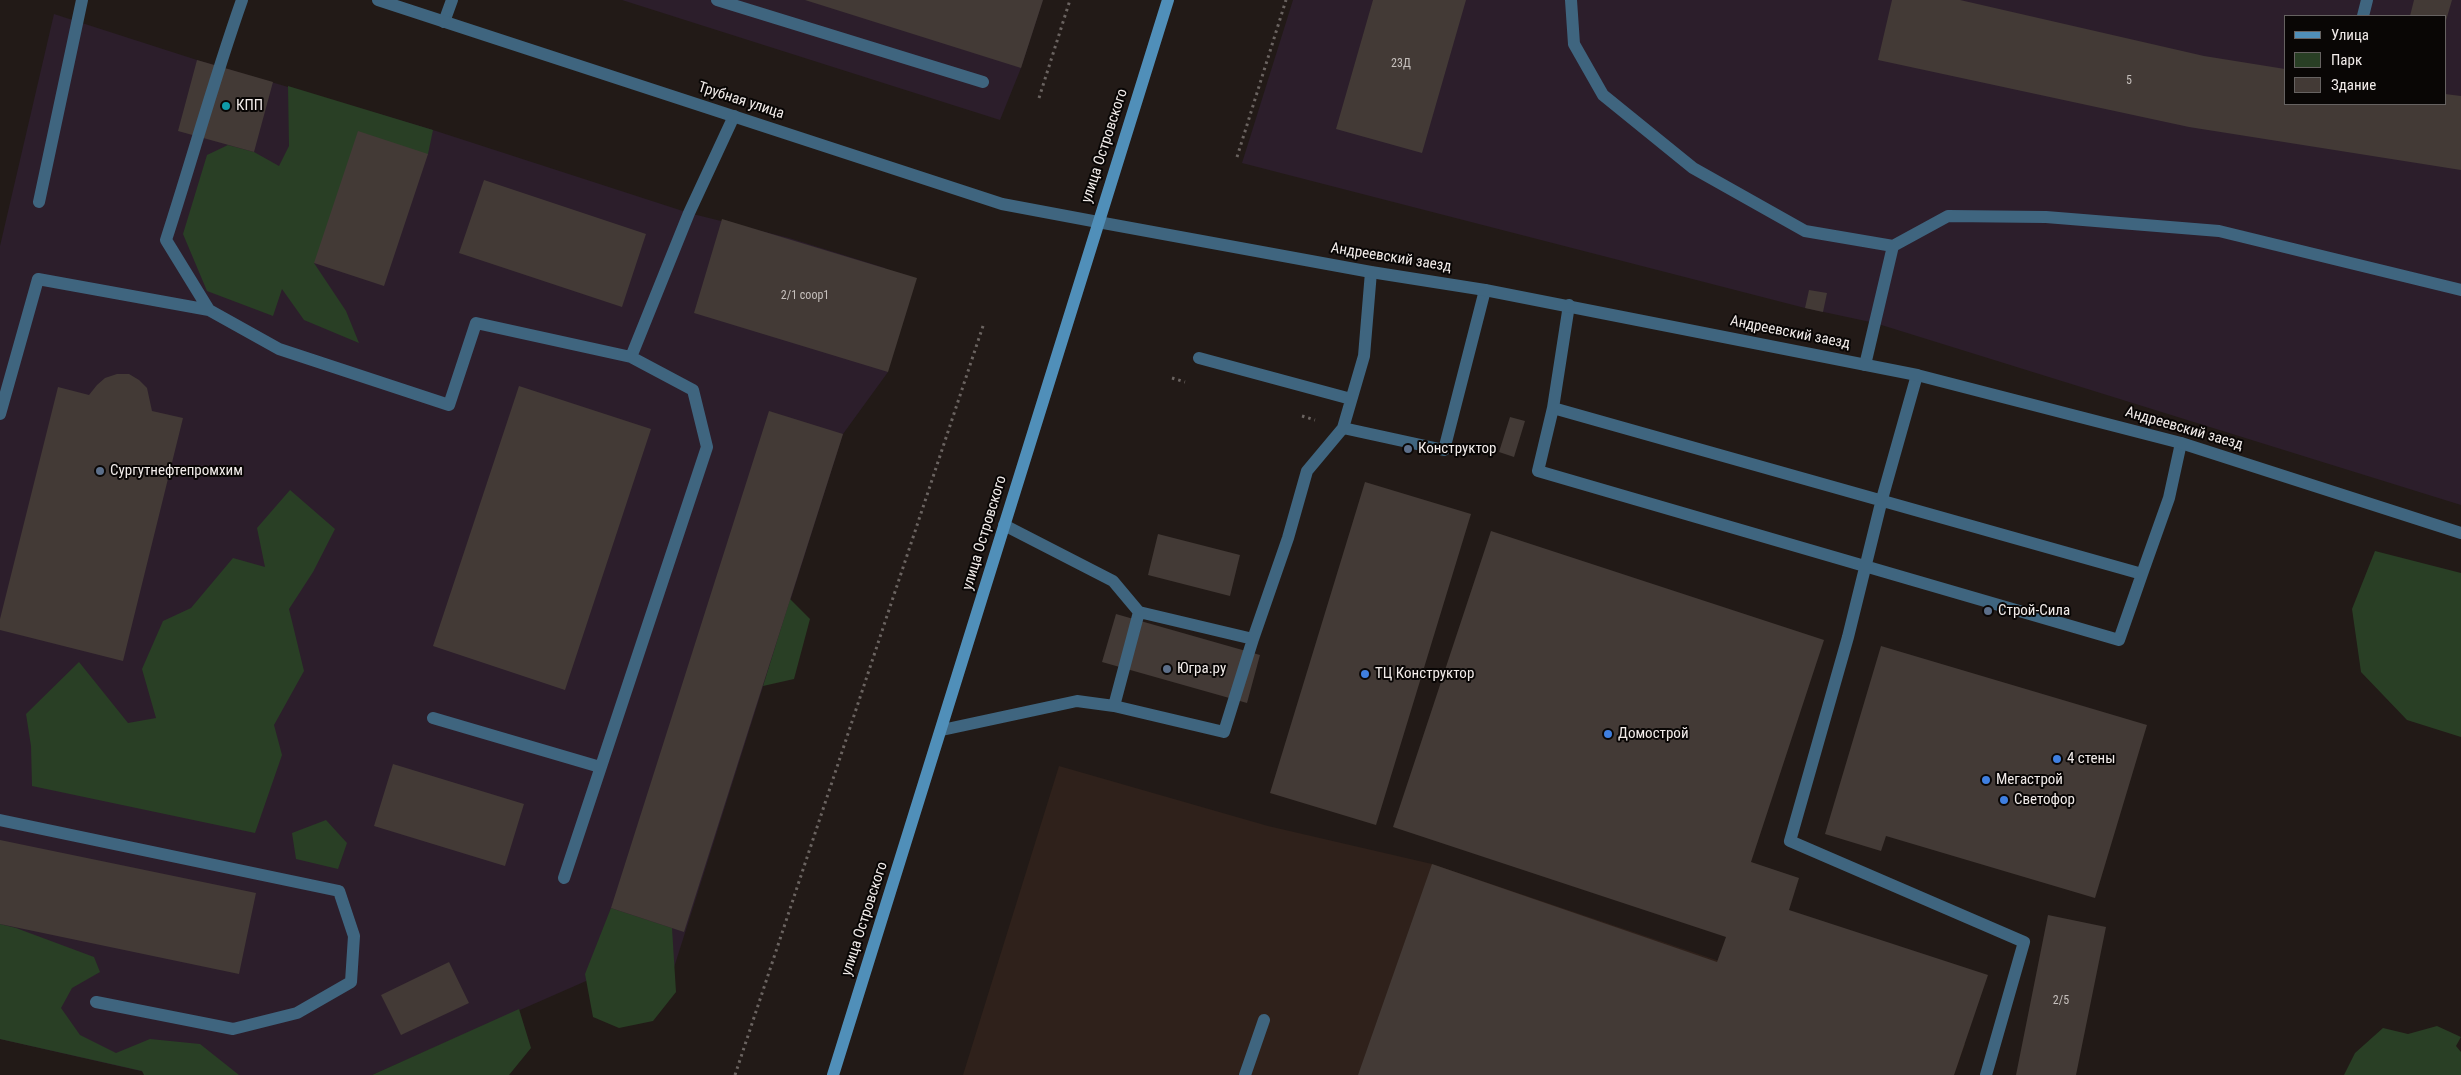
<!DOCTYPE html>
<html>
<head>
<meta charset="utf-8">
<style>
	body { margin:0 }
	#map { position:relative; width:2461px; height:1075px; overflow:hidden; background:#221a17; font-family:"Roboto Condensed",sans-serif }
	canvas { display:block }
	.legend { position:absolute; left:2284px; top:15px; width:162px; height:90px; box-sizing:border-box; background:#090605; border:1px solid #666261; margin:0; padding:6px 9px; list-style:none; font-size:15px; color:#f2ecea }
	.legend li { display:flex; align-items:center; gap:10px; height:25px }
	.legend b { width:25px; border:1px solid #666261 }
</style>
</head>
<body>
<div id="map">
<canvas width="2461" height="1075"></canvas>
<ul class="legend">
<li><b style="height:6px;background:#508fb9"></b>Улица</li>
<li><b style="height:14px;background:#293f25"></b>Парк</li>
<li><b style="height:14px;background:#433a36"></b>Здание</li>
</ul>
</div>
<script>
const ctx = document.querySelector('canvas').getContext('2d');
ctx.lineJoin = 'round';
function paint(path, color) { ctx.fillStyle = color; ctx.fill(path, 'evenodd'); }
function stroke(path, color, width, dash) { ctx.strokeStyle = color; ctx.lineWidth = width; ctx.lineCap = dash ? 'butt' : 'round'; ctx.setLineDash(dash || []); ctx.stroke(path); }
function drawText(font, color, halo, rows, align = 'center') {
  ctx.font = font + ' "Roboto Condensed",sans-serif'; ctx.lineWidth = 4; ctx.setLineDash([]); ctx.textBaseline = 'middle'; ctx.strokeStyle = halo; ctx.fillStyle = color; for (const [text, x, y, turn = 0] of rows) {
    ctx.save(); ctx.translate(x, y); ctx.rotate((+turn || 0) * Math.PI / 180); ctx.textAlign = isNaN(turn) ? turn : align; if (halo) ctx.strokeText(text, 0, 0); ctx.fillText(text, 0, 0); ctx.restore();
  }
}
paint(new Path2D(`
	M1059,766l209,60 164,38 533,180 -11,31h-991z`), '#2f211b');
paint(new Path2D(`
	M622,0h421l-22,68 -21,52z
	M1293,0h1168v505l-586,-182 -70,-15 -563,-145zM2285,16h160v88h-160z
	M54,14l143,46 236,70 256,83 100,25 96,30 3,104 -45,62 -172,543 -44,-14 -255,112h-214l-158,-36v-793z`), '#2c1e2b');
paint(new Path2D(`
	M288,86l145,44 -5,24 -114,109 32,48 13,32 -55,-23 -22,-31 -9,27 -66,-25 -24,-57 24,-79 21,-10 26,7 25,14 10,-20z
	M290,490l45,39 -22,43 -24,37 15,62 -30,54 8,30 -27,78 -223,-47 -1,-40 -5,-32 53,-52 49,61 28,-5 -14,-49 21,-48 28,-13 42,-50 32,9 -8,-39z
	M2375,551l86,22v164l-54,-17 -46,-48 -9,-63z
	M790,599l20,20 -16,60 -31,7z
	M326,820l21,23 -9,26 -42,-10 -4,-26z
	M611,908l61,20 4,64 -23,29 -34,7 -26,-11 -8,-43z
	M0,924l16,4 78,29 6,15 -28,16 -11,20 19,27 36,18 34,-14 50,5 39,31h-95l-2,-4 -142,-32z
	M519,1009l12,39 -22,27h-137z
	M2437,1026l24,11 -5,9 5,6v23h-117l11,-22 28,-25 25,6z`), '#293f25');
paint(new Path2D(`
	M805,0h238l-22,68z
	M1373,0h93l-44,153 -86,-24z
	M1892,0h68l244,56 81,13v35h160v-10l16,2v74l-272,-43 -311,-67z
	M2414,0h38l-7,24v-8h-35z
	M197,60l76,22 -19,70 -76,-21z
	M358,131l70,23 -44,132 -70,-23z
	M484,180l162,54 -24,73 -163,-54z
	M722,219l195,59 -29,94 -194,-59z
	M1809,290l18,3 -4,19 -18,-4z
	M117,374h12l10,6 8,8 5,23 31,7 -60,243 -123,-31v-11l58,-232 31,8 8,-10 8,-7z
	M519,386l132,43 -86,261 -132,-44z
	M769,411l74,23 -159,498 -73,-24z
	M1510,417l15,4 -11,36 -15,-5z
	M1365,482l106,32 -95,311 -106,-32z
	M1491,531l333,109 -73,222 48,16 -10,32 199,65 -34,100h-596l74,-211 285,98 9,-25 -333,-110z
	M1158,534l82,21 -10,41 -82,-21z
	M1116,614l144,41 -13,48 -145,-41z
	M1881,646l266,79 -52,173 -209,-62 -5,15 -56,-17z
	M393,764l131,40 -19,62 -131,-40z
	M0,840l256,53 -17,81 -239,-50z
	M2048,915l58,12 -30,148h-60z
	M449,962l20,41 -68,32 -20,-40z`), '#433a36');
stroke(new Path2D(`
	M1039,98l31,-98
	M1237,157l49,-157
	M1172,378l13,4
	M1302,416l13,4
	M735,1075l249,-752`), '#6b6461', 3, [2.5, 4]);
stroke(new Path2D(`
	M242,0c-28,79 -50,160 -76,240l43,70 70,39 170,56 27,-82 155,34
	M717,0l266,82
	M1571,0l3,44 29,51 90,73 112,63 88,15
	M2363,16l4,-16
	M444,22l8,-22
	M39,202l43,-202
	M1569,305l-16,103 -15,63 581,169 23,-66
	M1199,358l152,41
	M1865,365l28,-119 55,-30 98,1 173,14 242,59
	M1917,375l-35,124 -34,138 -58,204 234,101 -38,133
	M1553,408l589,166 27,-76 12,-55
	M0,414l38,-135 171,31
	M1343,428l101,22 41,-160
	M1253,639l35,-101 19,-67 36,-43 21,-72 7,-84
	M1114,706l25,-94
	M433,718l167,49
	M942,730l135,-29 37,5 110,26 29,-93 -114,-27 -26,-31 -109,-56
	M0,820l339,71 15,45 -3,46 -54,31 -64,16 -137,-27
	M564,878l143,-431 -14,-57 -62,-33 58,-144 45,-97
	M1245,1075l19,-55`), '#3f657f', 12);
stroke(new Path2D(`
	M378,0l624,204 96,18`), '#3f657f', 12);
stroke(new Path2D(`
	M1098,222l273,50 114,18 432,85 264,68 280,90`), '#3f657f', 12);
stroke(new Path2D(`
	M833,1075l335,-1075`), '#508fb9', 12);
for (const [x, y, r, color] of [
	[226,106,5,"#0f9aa8"],
	[1408,449,5,"#5c6f8a"],
	[100,471,5,"#5c6f8a"],
	[1988,611,5,"#5c6f8a"],
	[1167,669,5,"#5c6f8a"],
	[1365,674,5,"#3f7fe0"],
	[1608,734,5,"#3f7fe0"],
	[2057,759,5,"#3f7fe0"],
	[1986,780,5,"#3f7fe0"],
	[2004,800,5,"#3f7fe0"]
]) { const dot = new Path2D(); dot.arc(x, y, r, 0, 2 * Math.PI); ctx.fillStyle = color; ctx.fill(dot); stroke(dot, '#090605', 2); }
drawText('12px', '#c6c0bd', null, [
	["23Д",1401,64],
	["5",2129,81],
	["2/1 соор1",805,296],
	["2/5",2061,1001]
]);
drawText('15px', '#f2ecea', '#090605', [
	["Трубная улица",741,101,18],
	["улица Островского",1105,146,-72],
	["Андреевский заезд",1391,258,9],
	["Андреевский заезд",1790,333,11],
	["Андреевский заезд",2184,429,16],
	["улица Островского",985,533,-73],
	["улица Островского",865,919,-72]
]);
drawText('15px', '#f2ecea', '#090605', [
	["КПП",236,106],
	["Конструктор",1418,449],
	["Сургутнефтепромхим",110,471],
	["Строй-Сила",1998,611],
	["Югра.ру",1177,669],
	["ТЦ Конструктор",1375,674],
	["Домострой",1618,734],
	["4 стены",2067,759],
	["Мегастрой",1996,780],
	["Светофор",2014,800]
], 'left');
</script>
</body>
</html>
